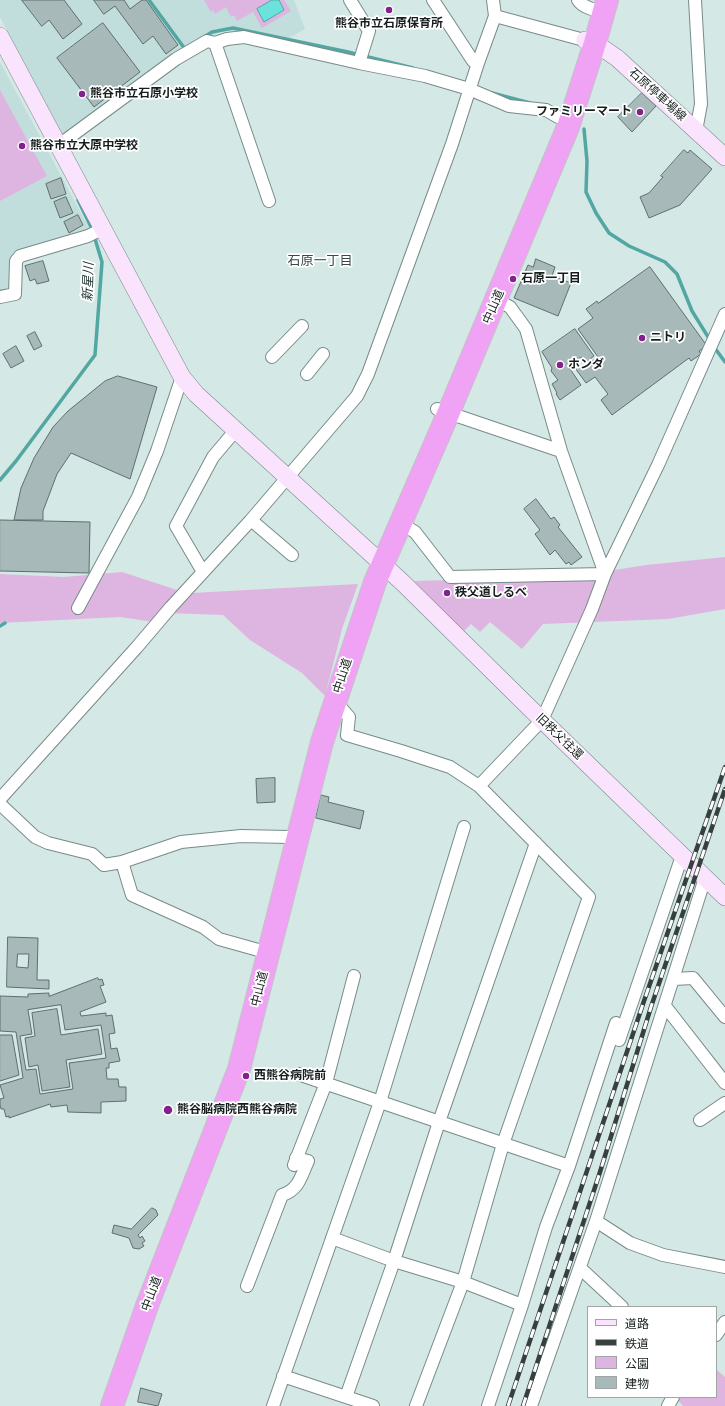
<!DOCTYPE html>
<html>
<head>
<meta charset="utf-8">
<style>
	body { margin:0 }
	#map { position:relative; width:725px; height:1406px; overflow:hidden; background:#d4e8e6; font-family:"DejaVu Sans","Noto Sans JP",sans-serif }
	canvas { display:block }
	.legend { position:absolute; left:587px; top:1306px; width:130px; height:92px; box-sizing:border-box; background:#fff; border:1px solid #a2a5a5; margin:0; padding:5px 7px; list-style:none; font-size:12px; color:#161e1d }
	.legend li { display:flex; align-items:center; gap:8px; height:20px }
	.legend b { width:20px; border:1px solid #a2a5a5 }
</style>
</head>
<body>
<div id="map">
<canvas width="725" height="1406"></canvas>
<ul class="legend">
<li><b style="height:5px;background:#fae3fc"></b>道路</li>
<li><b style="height:5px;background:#36403f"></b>鉄道</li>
<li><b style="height:11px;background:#deb5e1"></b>公園</li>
<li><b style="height:11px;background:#a7bab9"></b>建物</li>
</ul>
</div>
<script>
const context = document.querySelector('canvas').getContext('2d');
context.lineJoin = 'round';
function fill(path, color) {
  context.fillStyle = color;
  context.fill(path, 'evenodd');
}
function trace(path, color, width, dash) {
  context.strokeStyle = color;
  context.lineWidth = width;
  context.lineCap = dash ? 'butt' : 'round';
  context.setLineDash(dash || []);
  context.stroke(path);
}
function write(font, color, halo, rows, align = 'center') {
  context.font = font + ' "DejaVu Sans","Noto Sans JP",sans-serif';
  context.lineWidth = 3.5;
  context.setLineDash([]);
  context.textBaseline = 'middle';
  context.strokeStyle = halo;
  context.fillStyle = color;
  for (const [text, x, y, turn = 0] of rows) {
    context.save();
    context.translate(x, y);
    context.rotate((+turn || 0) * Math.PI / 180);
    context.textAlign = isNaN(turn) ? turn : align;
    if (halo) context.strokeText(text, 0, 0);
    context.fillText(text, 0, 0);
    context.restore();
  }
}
const built = new Path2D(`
	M0,0H294L305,29L287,39L224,30L183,51L64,137L0,17Z
	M0,62L90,230L13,252L12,289L0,292Z`);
const green = new Path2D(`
	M204,0H284L291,11L262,28L253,12L237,21L234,15L231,17L226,7L215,14L213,10L211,12Z
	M0,90L47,176L0,201Z
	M725,557V609L668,619L543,624L522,649L490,622L480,632L471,624L464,631L414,581L571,577L646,565Z
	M122,572L180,591L154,622L120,617L0,623V574L64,577Z
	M358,584L342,629L325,696L302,673L250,640L223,615L166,613L192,593Z
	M716,1369L725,1377V1406H683L677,1399L678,1397H716Z`);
const water = new Path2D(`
	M272,0H279L284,10L264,22L257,9Z`);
const stream = new Path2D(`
	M149,0L185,49
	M204,37L212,32L233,28L348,52L413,68
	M492,93L530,103
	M584,129L587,161L586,192L596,213L609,233L629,246L665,262L677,274L692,311L710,340
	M714,347L725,362
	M0,480L16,461L95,355L102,262L92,229L78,200
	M0,626L5,623`);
const building = new Path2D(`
	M22,0H64L82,24L63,39L49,20L42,26Z
	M94,0H124L130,9L142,0H146L178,45L166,54L153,36L143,44L115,6L104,14Z
	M103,23L140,72L94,107L57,58Z
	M642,93L656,106L632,132L618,117Z
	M684,150L688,153L690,150L712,169L680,205L649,218L640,197L649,193L663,177L661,176Z
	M61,178L66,194L51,199L46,184Z
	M66,197L73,213L60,218L54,202Z
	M78,215L83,225L69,233L64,222Z
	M536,259L555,267L552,276L571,283L558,316L514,298L528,265L533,267Z
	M43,261L49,281L37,284L35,279L30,281L25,266Z
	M650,267L707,346L699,351L701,354L691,361L689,358L612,415L601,400L608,394L595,377L586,383L575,368L584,367L598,357L578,329L593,318L586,309L597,301L598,303Z
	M575,329L594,356L585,363L581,357L568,366L581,385L560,400L556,394L557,393L552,384L558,380L551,371L552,368L542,352Z
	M35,332L42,346L34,350L27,336Z
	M16,346L24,361L11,368L3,354Z
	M118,376L157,387L130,479L71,453L57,474L43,511V520H14L21,488L34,458L53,427L68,411L105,381Z
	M536,499L551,519L554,517L560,525L558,527L582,557L571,565L569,562L566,564L555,550L550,555L535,534L540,530L524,509Z
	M0,520L90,522L89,573L0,571Z
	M275,778V802L257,803L256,779Z
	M321,795L329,797L328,802L364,811L360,829L316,818Z
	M8,937L38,938L37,980H49V989L7,987ZM18,954H29L28,968L17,967Z
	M98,978L99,980L102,979L104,985L100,986L106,1002L80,1012L81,1016L106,1013V1016L112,1015L115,1033L109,1034L111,1049L117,1048L120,1061L109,1063V1068H106L107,1079H118L119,1087H126V1101L101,1102V1113L68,1112L67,1105L51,1107L50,1104L9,1118V1116L6,1117L4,1109H1L0,1105V1099L4,1098L0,1085L23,1078L16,1032L0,1031V996L28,997V994L49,993V996ZM61,1005L65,1030L101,1025L106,1058L69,1063L73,1089L40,1094L36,1069L26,1070L20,1036L32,1034L28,1010Z
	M57,1009L61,1035L98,1029L102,1054L66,1060L70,1087L42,1091L38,1065L29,1067L25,1038L35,1036L32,1013Z
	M0,1035H12L19,1075L0,1081Z
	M152,1208L156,1210L158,1215L138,1235L140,1238L142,1236L145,1241L142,1243L144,1246L139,1249L133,1248L129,1238L112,1233L114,1225L131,1229Z
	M141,1388L162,1394L158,1406L138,1402Z`);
const street = new Path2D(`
	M350,0L369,31L359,63
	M433,0L473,61L478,63
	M578,0C583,8 595,10 604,12
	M695,0L701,104L696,131
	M495,16L584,40
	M215,43L269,201
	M59,145L176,59L207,41L215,43L227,39L244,37L359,63L425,76L469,89L509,106L546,110L558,117
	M0,297L15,294L16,261L20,256L88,236L104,228
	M272,357L302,326
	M307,374L323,354
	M437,409L561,451
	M251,520L292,555
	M400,523L415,532L450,577L605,574L561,451L526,329L510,307L497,300
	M203,572L176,526L213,457L235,431
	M78,608L138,497L157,451L182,377
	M333,705L342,709L349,717L347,735L401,751L450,767L479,786L589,897L503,1144L463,1282L416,1406
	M479,786L542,720L592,609L605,574L658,465L725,314
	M0,799L137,647L171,607L251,520L357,396L368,374L452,144L478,63L495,16L493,0
	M0,804L35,837L48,843L92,854L104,865L122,862L181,842L241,836L289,837L297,838
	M122,862L132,895L203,927L219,939L269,953
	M674,979L693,978L725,1017
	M665,1006L725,1083
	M619,1040L682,856
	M298,1074L569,1166
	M700,1120L725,1103
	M294,1165L326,1083L354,976
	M596,1221L705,878
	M332,1238L394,1261L463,1282L522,1305
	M580,1268L622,1307
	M247,1286L282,1195C299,1190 301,1176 308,1161L296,1158
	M716,1335L725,1322
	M283,1376L373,1406
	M346,1397L394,1261L439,1122L536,843
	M273,1406L380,1102L464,827
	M488,1406L522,1305L546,1227L569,1166L616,1023
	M531,1406L596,1221L630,1243L663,1255L725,1267
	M668,1406L673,1397`);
const secondary = new Path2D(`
	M0,36L182,377L196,394L402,582L542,720L725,897
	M585,40L595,43L617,58L725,157`);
const highway = new Path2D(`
	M112,1406L148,1303L239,1069L322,742L375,582L448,414L568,127L595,43L607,0`);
const rail = new Path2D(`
	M508,1406L644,1001L725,767
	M523,1406L600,1172L651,1007L725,789`);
const markers = [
	[389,10,4,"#83228c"],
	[82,94,4,"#83228c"],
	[640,112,4,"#83228c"],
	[22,146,4,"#83228c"],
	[513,279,4,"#83228c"],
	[642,338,4,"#83228c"],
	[560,365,4,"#83228c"],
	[447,593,4,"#83228c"],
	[246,1076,4,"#83228c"],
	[168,1110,5,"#83228c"]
];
const poiNames = [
	["熊谷市立石原保育所",389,24,"center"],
	["熊谷市立石原小学校",90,94],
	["ファミリーマート",632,112,"right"],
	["熊谷市立大原中学校",30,146],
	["石原一丁目",521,279],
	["ニトリ",650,338],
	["ホンダ",568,365],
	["秩父道しるべ",455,593],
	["西熊谷病院前",254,1076],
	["熊谷脳病院西熊谷病院",177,1110]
];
const streetNames = [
	["石原停車場線",657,95,42],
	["中山道",494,307,-67],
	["中山道",343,676,-72],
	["旧秩父往還",559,737,44],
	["中山道",260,989,-76],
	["中山道",152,1294,-69]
];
const neighbourhoodNames = [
	["石原一丁目",320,262]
];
const waterNames = [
	["新星川",89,282,-88]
];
fill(built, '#c1dedc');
fill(green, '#deb5e1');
fill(water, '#6ce2dd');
trace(water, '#52a7a3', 1);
trace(stream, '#52a7a3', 3.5);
fill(building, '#a7bab9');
trace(building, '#5d6f6e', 1);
trace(street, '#788b89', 14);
trace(secondary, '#788b89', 18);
trace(highway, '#c2c4c4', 24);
trace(street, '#fff', 12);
trace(secondary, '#fae3fc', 17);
trace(highway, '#f0a3f5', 22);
trace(rail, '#36403f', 4.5);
trace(rail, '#fff', 3, [9]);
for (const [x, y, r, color] of markers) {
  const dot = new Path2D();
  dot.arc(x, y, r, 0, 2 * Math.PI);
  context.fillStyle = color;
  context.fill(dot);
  trace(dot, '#fff', 1.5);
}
write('bold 12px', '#161e1d', '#fff', poiNames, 'left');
write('12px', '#161e1d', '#fff', streetNames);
write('13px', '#384948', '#fff', neighbourhoodNames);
write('italic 13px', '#1a2f2e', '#fff', waterNames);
</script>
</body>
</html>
